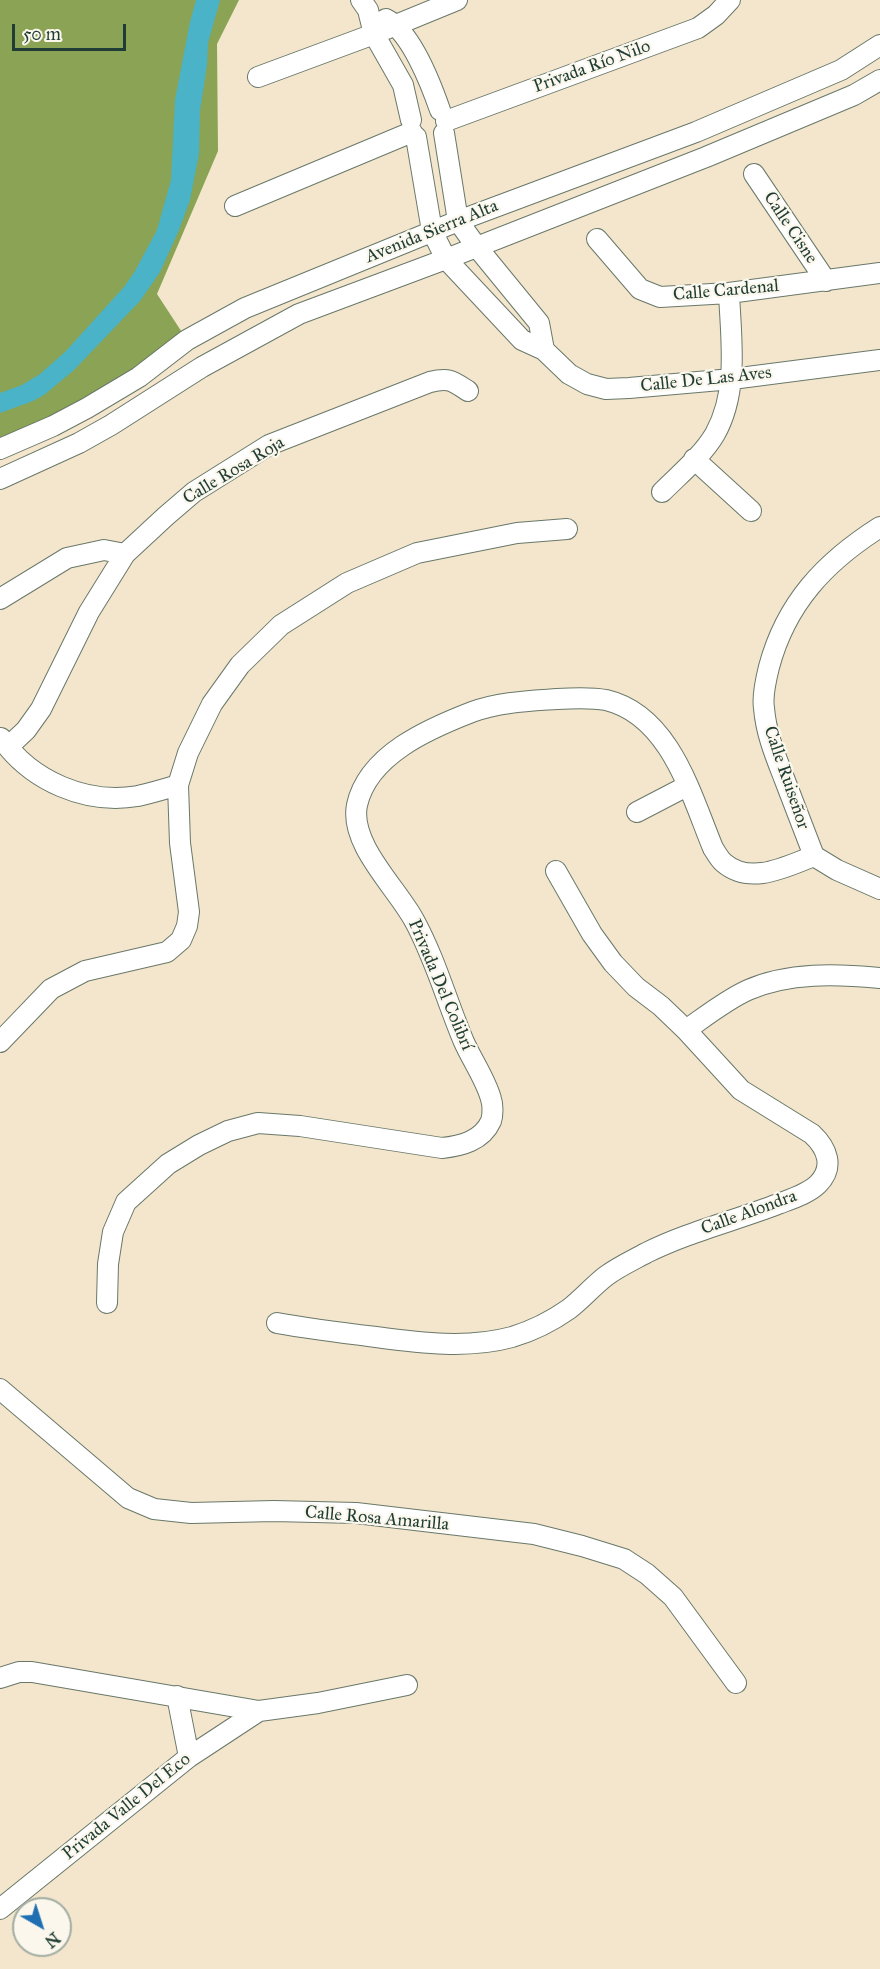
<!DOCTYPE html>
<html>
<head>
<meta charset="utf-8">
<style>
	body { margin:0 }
	#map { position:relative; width:880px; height:1969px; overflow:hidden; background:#f3e6cc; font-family:"IM FELL Great Primer",serif }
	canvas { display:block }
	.north { position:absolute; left:12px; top:1897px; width:60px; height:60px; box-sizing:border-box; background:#fbf7ec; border:2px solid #a3ada2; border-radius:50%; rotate:141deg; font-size:16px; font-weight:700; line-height:24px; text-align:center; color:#1f3d34 }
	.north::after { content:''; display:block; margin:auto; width:21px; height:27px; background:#1f6fb2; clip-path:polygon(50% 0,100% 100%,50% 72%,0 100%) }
	.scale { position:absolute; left:12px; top:24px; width:114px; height:27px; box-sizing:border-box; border:3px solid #1f3d34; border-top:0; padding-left:8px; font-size:18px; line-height:21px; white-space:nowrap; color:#1f3d34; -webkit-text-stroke:4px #fbf7ec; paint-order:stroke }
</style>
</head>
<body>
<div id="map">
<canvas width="880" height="1969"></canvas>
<div class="north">N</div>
<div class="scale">50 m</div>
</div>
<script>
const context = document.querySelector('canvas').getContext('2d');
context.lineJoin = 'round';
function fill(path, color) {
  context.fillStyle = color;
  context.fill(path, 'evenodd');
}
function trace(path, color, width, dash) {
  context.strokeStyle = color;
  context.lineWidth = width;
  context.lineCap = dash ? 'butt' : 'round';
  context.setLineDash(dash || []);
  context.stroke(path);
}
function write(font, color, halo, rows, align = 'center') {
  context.font = font + ' "IM FELL Great Primer",serif';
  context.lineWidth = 4.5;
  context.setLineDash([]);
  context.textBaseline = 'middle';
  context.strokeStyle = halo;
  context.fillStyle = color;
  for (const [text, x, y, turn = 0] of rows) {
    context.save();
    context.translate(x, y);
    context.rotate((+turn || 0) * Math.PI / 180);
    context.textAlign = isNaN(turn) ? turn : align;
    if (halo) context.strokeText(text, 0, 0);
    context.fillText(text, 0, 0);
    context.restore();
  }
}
const forest = new Path2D(`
	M0,0H239L217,44L218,151L157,294L187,340L0,452Z`);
const water = new Path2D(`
	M196,0H220L208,43L207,65L200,111L199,154L190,200L179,230L160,272L140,301L74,370L44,395L33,401L0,413V393L22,385L40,374L65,352L124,287L135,271L157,230L171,180L175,100L190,22Z`);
const minor = new Path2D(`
	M361,0L368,10L374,34L403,85L411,120
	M386,19C411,32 431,84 440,110
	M258,77L374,34L457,0
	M446,121L698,28L716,15L730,0
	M444,133L458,221L476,246L539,323L544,350
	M416,137L432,231L446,259L522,340L544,350L569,374L587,384L606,389L629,388L732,379L880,360
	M754,174L826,281
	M235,206L412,132
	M597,239L640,289L660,297L729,293L880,273
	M0,449L53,426L87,408L139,377L187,340L245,308L458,221L696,132L841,70L880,45
	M694,459L751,511
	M0,479L79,443L111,425L202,367L299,314L446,259L706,157L854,95L880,80
	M662,492C680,474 702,456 715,434C739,391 731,340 729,293
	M0,599L67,558L104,550L125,554
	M1,738C31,781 86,805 138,796C151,793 165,789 178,785
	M8,747L26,730L41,709L89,612L125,554L166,516L194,492L269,445L430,382C449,377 453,381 468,391
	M637,812L687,786
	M814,856C804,830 794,804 784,778C775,755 766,733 764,708C762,696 766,679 769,667C786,603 825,562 880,527
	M814,856L837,870L880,889
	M686,1030C706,1016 726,1000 748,990C789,972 837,974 880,978
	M0,1042L51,989L85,971L167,952L181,940L187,926L189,912L180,843L178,785L188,753L212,704L240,665L281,625L347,583L417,553L517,533L567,529
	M107,1303L108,1264L113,1232L126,1202L168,1164L199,1145L228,1131L258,1123L300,1126L442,1148C461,1146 482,1141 491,1121C493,1115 493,1105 491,1099C486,1080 472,1060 464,1042C447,1002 435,958 414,920C397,888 349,844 357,805C368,755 428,729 472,712C499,702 529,701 557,699C573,698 590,697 606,700C670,715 691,795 713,848C716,853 720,860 724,863C751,886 787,866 814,856
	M277,1323C310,1329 343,1333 376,1337C421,1343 468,1349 512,1337C532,1331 552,1321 569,1309C582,1299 593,1286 606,1276C618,1267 633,1260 646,1253C688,1232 734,1221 778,1204C791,1199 808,1194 818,1184C835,1167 827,1148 812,1134L741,1090L686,1030L661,1006L636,987L613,963L592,934L556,871
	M0,1389L128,1498L154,1509L191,1513L274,1511L356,1513L534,1534L582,1546L624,1559L647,1574L673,1597L736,1683
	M0,1678L19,1672H32L259,1711L318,1703L407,1685
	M177,1696L189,1757
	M0,1909L189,1757L259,1711`);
const streetNames = [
	["Privada Río Nilo",592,67,-20],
	["Calle Cisne",790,228,56],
	["Avenida Sierra Alta",432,232,-22],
	["Calle Cardenal",726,291,-5],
	["Calle De Las Aves",706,380,-6],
	["Calle Rosa Roja",234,471,-31],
	["Calle Ruiseñor",786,778,71],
	["Privada Del Colibrí",440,985,67],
	["Calle Alondra",749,1213,-20],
	["Calle Rosa Amarilla",377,1519,5],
	["Privada Valle Del Eco",127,1807,-39]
];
fill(forest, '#8aa354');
fill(water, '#4ab3c8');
trace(minor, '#697869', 22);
trace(minor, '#fff', 20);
write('18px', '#1f3d34', '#fbf7ec', streetNames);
</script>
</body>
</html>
